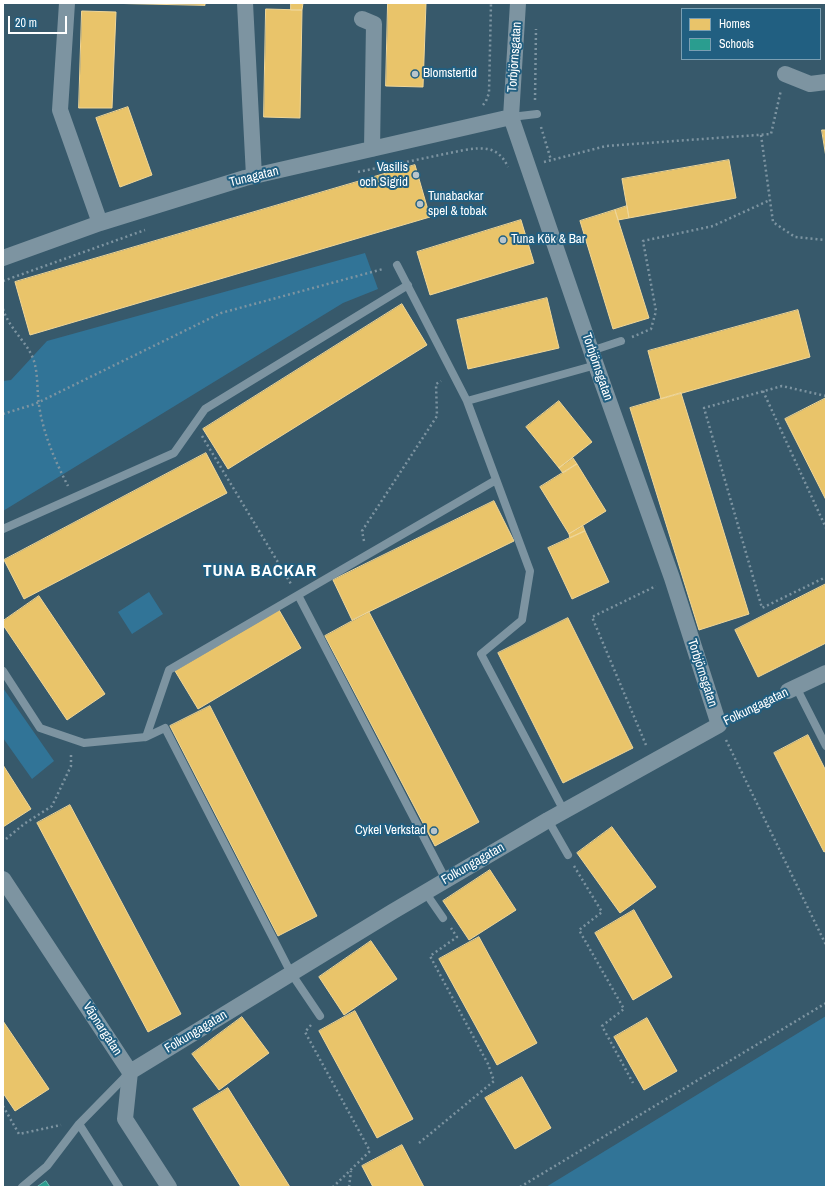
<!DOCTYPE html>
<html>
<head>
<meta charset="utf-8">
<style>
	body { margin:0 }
	#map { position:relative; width:829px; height:1190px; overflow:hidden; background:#37596b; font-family:"Archivo Narrow",sans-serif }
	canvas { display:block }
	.frame { position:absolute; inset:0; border:4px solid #fff; pointer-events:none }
	.legend { position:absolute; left:681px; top:8px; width:140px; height:52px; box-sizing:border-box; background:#215f81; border:1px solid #7a9fb3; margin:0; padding:5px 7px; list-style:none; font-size:12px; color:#fff }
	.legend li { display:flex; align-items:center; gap:8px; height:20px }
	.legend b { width:20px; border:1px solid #7a9fb3 }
	.scale { position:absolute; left:8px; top:16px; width:59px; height:18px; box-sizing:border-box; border:2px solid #fff; border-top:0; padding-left:5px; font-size:12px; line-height:14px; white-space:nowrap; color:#fff; -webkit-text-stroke:3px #215f81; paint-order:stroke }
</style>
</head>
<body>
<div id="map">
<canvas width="829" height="1190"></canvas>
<div class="frame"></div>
<ul class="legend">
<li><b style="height:11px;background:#e9c46a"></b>Homes</li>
<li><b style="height:11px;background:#2a9d8f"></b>Schools</li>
</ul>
<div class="scale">20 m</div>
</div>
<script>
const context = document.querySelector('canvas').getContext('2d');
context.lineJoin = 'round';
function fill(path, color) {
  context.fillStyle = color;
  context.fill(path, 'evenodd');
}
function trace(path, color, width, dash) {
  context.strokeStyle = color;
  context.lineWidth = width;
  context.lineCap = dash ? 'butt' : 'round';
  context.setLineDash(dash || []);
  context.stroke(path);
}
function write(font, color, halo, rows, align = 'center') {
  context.font = font + ' "Archivo Narrow",sans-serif';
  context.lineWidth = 4;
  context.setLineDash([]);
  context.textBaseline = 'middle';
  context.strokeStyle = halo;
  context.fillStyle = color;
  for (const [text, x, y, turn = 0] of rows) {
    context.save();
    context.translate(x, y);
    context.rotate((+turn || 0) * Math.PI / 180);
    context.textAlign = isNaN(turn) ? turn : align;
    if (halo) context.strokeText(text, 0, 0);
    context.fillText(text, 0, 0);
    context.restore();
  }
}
const green = new Path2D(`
	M365,253L378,289L343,303L3,511V381L11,380L47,341Z
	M149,592L163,614L132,634L118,612Z
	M3,688L54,761L32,779L3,738Z
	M826,1016V1187H546Z`);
const homes = new Path2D(`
	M102,3H205V5Z
	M291,3H303L302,10H291Z
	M388,3H426L423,87L386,86Z
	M266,9L302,10L300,118L264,117Z
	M82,11L116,12L112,108H79Z
	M128,107L152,175L120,187L96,118Z
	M822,130H826V157Z
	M729,160L736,198L629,218L622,179Z
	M415,165L430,217L30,335L15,282Z
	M627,206L629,218L618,220L615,210Z
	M615,210L649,318L613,329L580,221Z
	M521,220L534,263L430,295L417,252Z
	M547,298L559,348L468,369L457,320Z
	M402,304L427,345L228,469L203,429Z
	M798,310L810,357L661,399L648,351Z
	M681,393L749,614L699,630L630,408Z
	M826,398V500L785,419Z
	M559,401L592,442L559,468L526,427Z
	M206,453L227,493L24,599L4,560Z
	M573,458L577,464L563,473L559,468Z
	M577,464L606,511L569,534L540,487Z
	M494,501L514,541L352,620L333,580Z
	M583,526L585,531L570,538L569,534Z
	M585,531L609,582L572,599L548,548Z
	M826,584V643L758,677L735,630Z
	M39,596L105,694L67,720L3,625V621Z
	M279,610L301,648L198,709L175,671Z
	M369,612L479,822L435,846L325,636Z
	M568,618L633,748L563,783L498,653Z
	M210,706L317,916L278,936L170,726Z
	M808,735L826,771V851L824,852L774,753Z
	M3,765L31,809L3,827Z
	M70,805L181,1014L148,1032L37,823Z
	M612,827L656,887L620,913L577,853Z
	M490,870L516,910L469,940L443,901Z
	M634,910L672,977L633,1000L595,933Z
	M479,937L537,1043L497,1065L439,959Z
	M371,941L397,979L344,1015L319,977Z
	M355,1011L413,1119L377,1138L319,1031Z
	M242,1017L269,1053L219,1090L192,1054Z
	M647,1018L677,1071L644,1090L614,1037Z
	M3,1021L49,1089L15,1111L3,1093Z
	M522,1077L551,1128L515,1149L485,1098Z
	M228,1088L290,1187H241L193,1109Z
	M402,1145L424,1187H373L362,1166Z`);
const schools = new Path2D(`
	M46,1181L50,1187H37Z`);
const path = new Path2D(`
	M535,100L536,29
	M483,105L486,101L489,93L491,3
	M541,127L551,160
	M761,135L773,222L795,237L826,240
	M544,162L606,146L771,134L781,90
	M358,172L464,150C484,147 498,146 508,167
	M3,281L145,230
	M3,309C10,331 31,345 35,365C38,377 37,392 39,405C43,433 55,461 68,486
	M632,337L651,329L656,311L643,241L713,226L770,200
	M763,391L826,528
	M826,396L782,386L704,408L762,608L826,577
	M3,414L35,404L221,313L383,269
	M202,436L291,584
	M364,541L362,531L437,416L436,384L441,381
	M735,717L774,698
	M726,740L826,945
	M646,745L592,617L656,586
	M6,839L24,824L52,806L71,766V754
	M574,866L602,912L579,930L624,1009L602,1026L633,1083
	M311,1025L305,1032L370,1151L333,1187
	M3,1106L19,1134L61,1125
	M419,1143L494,1081L488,1064L430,956L457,937L451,928
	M349,1187L351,1171
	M520,1187L826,1003`);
const lane = new Path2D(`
	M511,117L537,114
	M397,265L467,401L596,365
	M591,351L621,341
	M467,401L530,571L522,620L481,654L564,811
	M3,529L174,453L205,409L408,285
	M298,595L446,880
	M3,671L40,728L84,743L146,737L169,670L496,480
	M796,687L826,746
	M146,737L165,728L291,973L320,1016
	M548,820L568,855
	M425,892L443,918
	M22,1187L47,1166L79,1124
	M119,1187L79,1124L128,1074`);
const street = new Path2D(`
	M67,3L60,110L100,223
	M245,3L254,176
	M362,19L374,24L372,149
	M785,74L810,84L826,82
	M3,258L100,223L245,178L511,117
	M788,691L826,673
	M3,879L130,1072L125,1119L169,1187
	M130,1072L392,912L548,820L719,725L672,578L596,365L511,117L518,3`);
const markers = [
	[415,74,4,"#b9c5cb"],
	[416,175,4,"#b9c5cb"],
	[420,204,4,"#b9c5cb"],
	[503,240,4,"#b9c5cb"],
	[434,831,4,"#b9c5cb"]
];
const streetNames = [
	["Torbjörnsgatan",515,57,-86],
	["Tunagatan",254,177,-14],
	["Torbjörnsgatan",597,367,71],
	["Torbjörnsgatan",702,673,72],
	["Folkungagatan",756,707,-26],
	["Folkungagatan",473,864,-30],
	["Väpnargatan",102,1029,57],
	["Folkungagatan",196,1032,-31]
];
const poiNames = [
	["Blomstertid",423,74],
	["Vasilis",408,168,"right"],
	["och Sigrid",408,183,"right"],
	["Tunabackar",428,197],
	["spel & tobak",428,212],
	["Tuna Kök & Bar",511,240],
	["Cykel Verkstad",426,831,"right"]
];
const districtNames = [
	["TUNA BACKAR",260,571]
];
fill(green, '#317497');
fill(homes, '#e9c46a');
trace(homes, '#f0d697', 1);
fill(schools, '#2a9d8f');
trace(schools, '#6abab1', 1);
trace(path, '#7d94a1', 2.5, [2, 3]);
trace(lane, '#7d94a1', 8);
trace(street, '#7d94a1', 16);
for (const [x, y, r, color] of markers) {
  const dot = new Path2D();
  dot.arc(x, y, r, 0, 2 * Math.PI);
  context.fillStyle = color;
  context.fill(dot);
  trace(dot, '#215f81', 1.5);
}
write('13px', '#fff', '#215f81', streetNames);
write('13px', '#fff', '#215f81', poiNames, 'left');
context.letterSpacing = '1px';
write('bold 17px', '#fff', '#215f81', districtNames);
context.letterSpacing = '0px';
</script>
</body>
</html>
